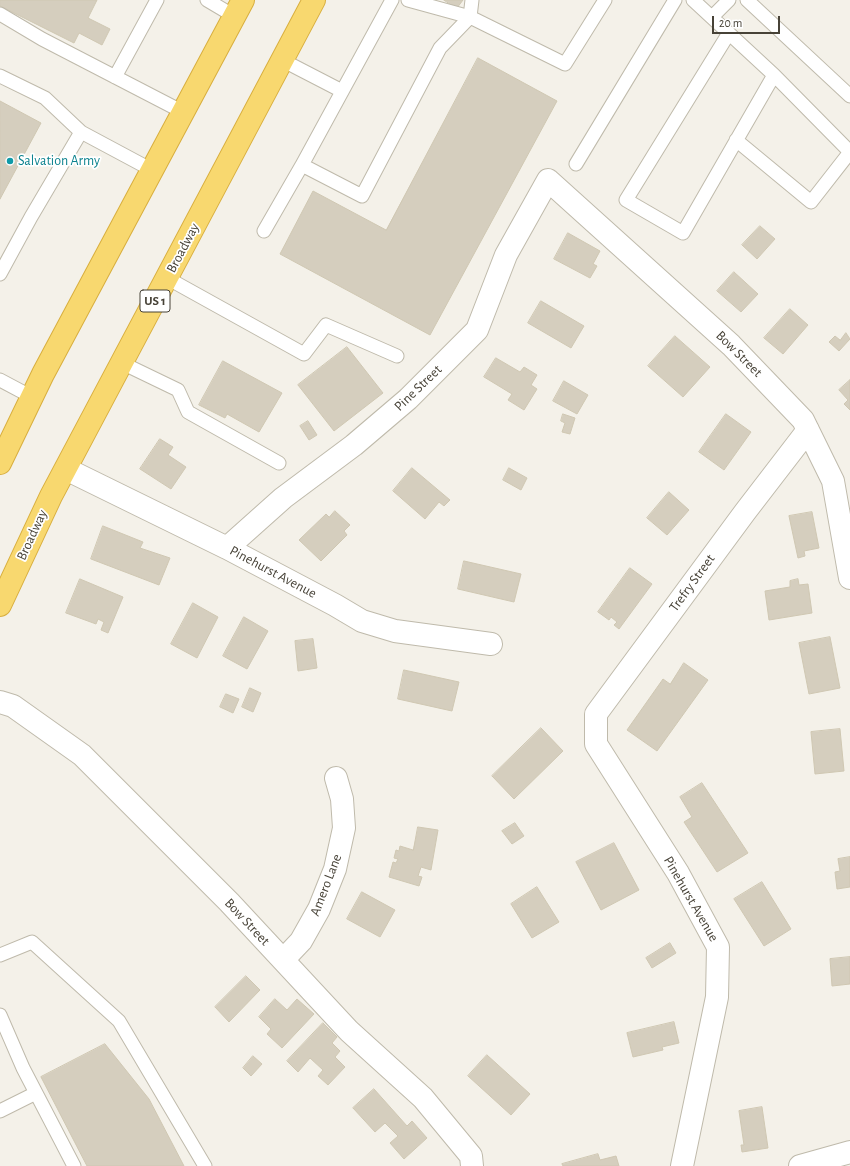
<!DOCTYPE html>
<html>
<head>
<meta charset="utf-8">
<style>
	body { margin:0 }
	#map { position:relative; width:850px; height:1166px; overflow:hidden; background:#f4f1e9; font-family:"Alegreya Sans",sans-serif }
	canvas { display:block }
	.scale { position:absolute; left:712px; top:16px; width:68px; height:18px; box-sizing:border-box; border:2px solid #474237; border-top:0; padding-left:5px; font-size:12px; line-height:14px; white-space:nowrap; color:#474237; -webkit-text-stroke:3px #fff; paint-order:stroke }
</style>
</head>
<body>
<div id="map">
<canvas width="850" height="1166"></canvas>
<div class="scale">20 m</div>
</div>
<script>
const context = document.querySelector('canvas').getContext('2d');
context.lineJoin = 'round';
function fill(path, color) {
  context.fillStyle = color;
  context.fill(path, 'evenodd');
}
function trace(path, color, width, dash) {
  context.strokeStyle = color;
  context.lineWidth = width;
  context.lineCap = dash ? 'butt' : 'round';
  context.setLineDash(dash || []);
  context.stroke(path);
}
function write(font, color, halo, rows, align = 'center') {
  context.font = font + ' "Alegreya Sans",sans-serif';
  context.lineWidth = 3.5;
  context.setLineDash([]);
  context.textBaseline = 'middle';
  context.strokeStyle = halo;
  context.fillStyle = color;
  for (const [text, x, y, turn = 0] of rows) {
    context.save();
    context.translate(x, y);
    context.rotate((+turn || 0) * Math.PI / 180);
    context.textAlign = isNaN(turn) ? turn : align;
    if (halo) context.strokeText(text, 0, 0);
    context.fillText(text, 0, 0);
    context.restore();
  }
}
const building = new Path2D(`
	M0,0H97L88,18L110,29L102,45L79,33L74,43L0,6Z
	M444,0H463L457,8Z
	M478,58L557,101L430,335L280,254L313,191L386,230Z
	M0,101L41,123L0,199Z
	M760,226L775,239L757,259L742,245Z
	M568,233L600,251L593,264L597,266L590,278L554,259Z
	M734,272L758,294L741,312L717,291Z
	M541,301L584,326L571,348L528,323Z
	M790,309L808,325L783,354L764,338Z
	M846,333L850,339L839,351L829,342L835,336L840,340Z
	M675,336L710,367L683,397L648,366Z
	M347,347L383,393L334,431L298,385Z
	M496,358L520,372L524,367L537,375L531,385L537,389L524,410L508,400L512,394L484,377Z
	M223,361L282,393L259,432L227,414L225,418L199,405Z
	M850,380V410L844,404L848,400L839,390Z
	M564,381L588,395L577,414L553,401Z
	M563,414L575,418L570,434L562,432L565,423L561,421Z
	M726,414L751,432L724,470L699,452Z
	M308,421L317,435L309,440L300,426Z
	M160,439L173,447L168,455L186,467L171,489L140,469Z
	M412,468L450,500L444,506L439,502L425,519L393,491Z
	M509,468L527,478L521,490L503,480Z
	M669,492L689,510L667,535L647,518Z
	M335,511L350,525L344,531L347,535L321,561L299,540L326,514L329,517Z
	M812,512L819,548L804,551L805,556L798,558L789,516Z
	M103,526L143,542L140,548L170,558L159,585L91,559Z
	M464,561L521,574L514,602L458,589Z
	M630,568L652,584L619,629L614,625L617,622L611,617L609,620L598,612Z
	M80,579L123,597L108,633L101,630L104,622L98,619L96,624L66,613Z
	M798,579L799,585L808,584L812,613L769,620L765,591L790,587V581Z
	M193,603L218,617L197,658L171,644Z
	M244,617L268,631L247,669L223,656Z
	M830,637L840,688L809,694L799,643Z
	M313,639L317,668L298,671L295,641Z
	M684,663L708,680L657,751L627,730L663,679L670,684Z
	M404,670L459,682L452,711L398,699Z
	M250,688L261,693L253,712L242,707Z
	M226,694L239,699L233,713L220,707Z
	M541,728L563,751L514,799L492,776Z
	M840,729L844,771L815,774L811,732Z
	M702,783L748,853L717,872L684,822L692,817L680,797Z
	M515,823L524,836L512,844L502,831Z
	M418,827L438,830L431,870L421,867L418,876L422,877L419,886L389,877L393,862L396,863L398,859L394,858L396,850L399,851L400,846L413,850Z
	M614,843L639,890L601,910L576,862Z
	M850,857V887L837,889L835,872L840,871L838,859Z
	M762,882L791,929L764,946L734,899Z
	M537,887L559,922L532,938L511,904Z
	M362,892L395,910L380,937L347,919Z
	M670,943L676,953L652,968L646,958Z
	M850,957V984L832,986L830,959Z
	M246,976L260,990L229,1022L215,1007Z
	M275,999L287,1010L297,999L314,1014L282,1048L267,1034L271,1029L259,1017Z
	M674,1022L679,1043L662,1047L663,1050L633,1057L627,1033Z
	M323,1023L337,1037L332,1043L340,1051L335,1057L345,1067L328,1085L318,1076L323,1070L310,1058L298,1072L287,1061Z
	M105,1044L149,1099L184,1166H87L41,1077Z
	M487,1055L530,1094L511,1115L468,1076Z
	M253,1056L262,1064L251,1076L243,1068Z
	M374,1089L407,1126L412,1121L427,1138L404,1159L390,1143L398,1136L385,1123L375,1132L353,1108Z
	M762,1107L768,1148L742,1152L741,1145H744L739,1111Z
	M598,1154L600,1160L616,1156L619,1166H563L562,1164Z`);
const lane = new Path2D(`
	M207,0L234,16
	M408,0L470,17L565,64L605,0
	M693,0L774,75L850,152
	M747,0L850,96
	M0,14L42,39L183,112
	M712,17L729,0
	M729,33L626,200L683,233L774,75
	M282,60L342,91
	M0,76L45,98L81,132L152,170
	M115,77L157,0
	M736,140L811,202L850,152
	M576,164L675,0
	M302,165L392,0
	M264,231L302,165L362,196L440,48L470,17L472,0
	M0,274L31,217L81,132
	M167,278L304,354L326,325L397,356
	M122,363L178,390L188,412L279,463
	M0,380L32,397
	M0,955L32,942L119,1021L205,1166
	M0,1015L23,1068L74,1166
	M0,1111L36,1093`);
const street = new Path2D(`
	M66,469L227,548L335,605L362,621L395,631L491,644
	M227,548L283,498L354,445L408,399L477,330L506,255L548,180L731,345L803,420L833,481L850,578
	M0,702L13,706L82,755L229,902L349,1031L423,1098L471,1156L472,1166
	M283,960L301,941L319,909L335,869L344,828L342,799L336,778
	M682,1166L717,997L718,947L678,873L596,744V714L745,512L808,430
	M800,1166L850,1152`);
const highway = new Path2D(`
	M0,463L43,374L243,0
	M0,605L51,496L314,0`);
const markers = [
	[10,161,4,"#0f9aa8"]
];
const shields = [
	[155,301,30]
];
const shieldNames = [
	["US 1",155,301]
];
const cultureNames = [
	["Salvation Army",18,161]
];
const streetNames = [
	["Broadway",183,248,-62],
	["Bow Street",739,354,45],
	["Pine Street",418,388,-44],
	["Broadway",32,535,-65],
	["Pinehurst Avenue",273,572,28],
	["Trefry Street",692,583,-54],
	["Amero Lane",326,885,-69],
	["Pinehurst Avenue",691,899,60],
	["Bow Street",247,922,47]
];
fill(building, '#d5cebe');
trace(building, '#cfc7b2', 1);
trace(lane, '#bfbaab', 15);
trace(street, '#bfbaab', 24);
trace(highway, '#d8ae3e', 24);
trace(lane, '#fff', 13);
trace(street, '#fff', 22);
trace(highway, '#f8d86f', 22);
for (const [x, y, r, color] of markers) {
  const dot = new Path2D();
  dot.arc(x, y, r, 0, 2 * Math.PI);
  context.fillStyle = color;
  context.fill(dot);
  trace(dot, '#fff', 1.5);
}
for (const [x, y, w] of shields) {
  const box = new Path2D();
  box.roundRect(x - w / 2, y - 11, w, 22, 3);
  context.fillStyle = '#fff';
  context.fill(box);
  trace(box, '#474237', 1);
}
write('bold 13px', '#474237', null, shieldNames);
write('14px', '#0d838f', '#fff', cultureNames, 'left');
write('14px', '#474237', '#fff', streetNames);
</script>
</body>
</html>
